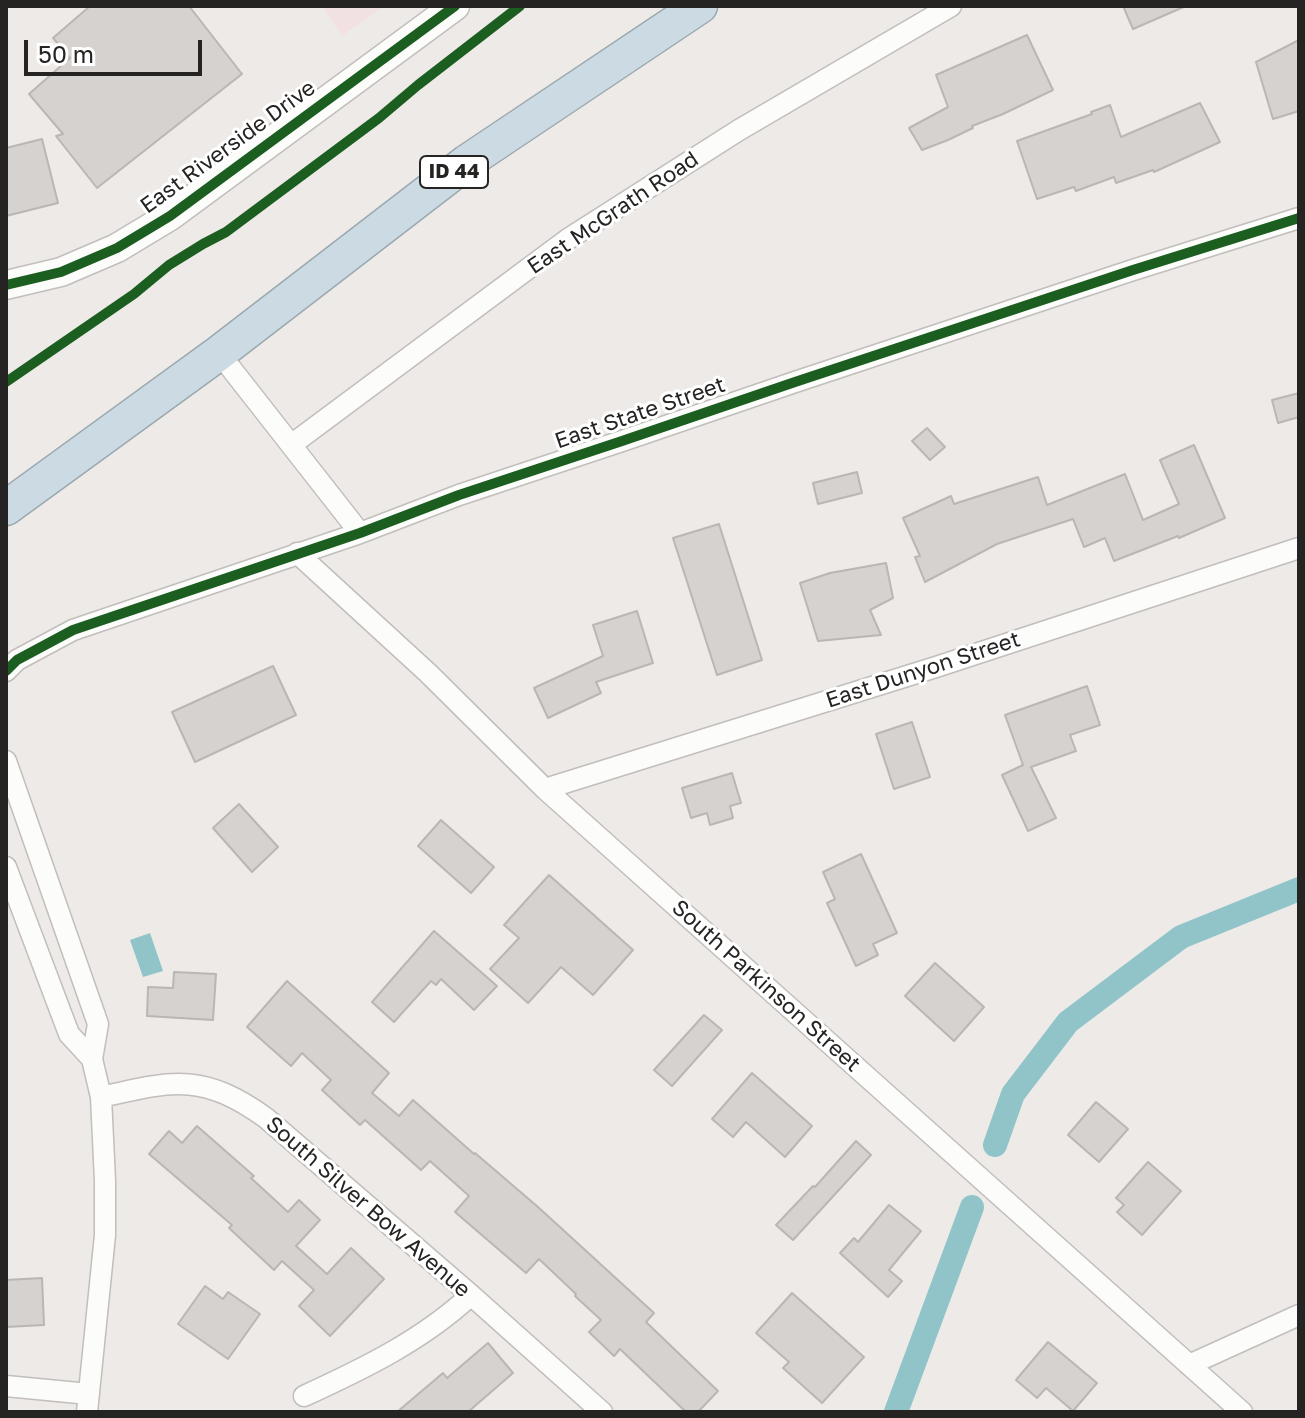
<!DOCTYPE html>
<html>
<head>
<meta charset="utf-8">
<style>
	body { margin:0 }
	#map { position:relative; width:1305px; height:1418px; overflow:hidden; background:#eeeae7; font-family:"Golos Text",sans-serif }
	canvas { display:block }
	.frame { position:absolute; inset:0; border:8px solid #262422; pointer-events:none }
	.scale { position:absolute; left:24px; top:40px; width:178px; height:36px; box-sizing:border-box; border:4px solid #262422; border-top:0; padding-left:10px; font-size:24px; line-height:28px; white-space:nowrap; color:#262422; -webkit-text-stroke:6px #fff; paint-order:stroke }
</style>
</head>
<body>
<div id="map">
<canvas width="1305" height="1418"></canvas>
<div class="frame"></div>
<div class="scale">50 m</div>
</div>
<script>
const context = document.querySelector('canvas').getContext('2d');
context.lineJoin = 'round';
function fill(path, color) {
  context.fillStyle = color;
  context.fill(path, 'evenodd');
}
function trace(path, color, width, dash) {
  context.strokeStyle = color;
  context.lineWidth = width;
  context.lineCap = dash ? 'butt' : 'round';
  context.setLineDash(dash || []);
  context.stroke(path);
}
function write(font, color, halo, rows, align = 'center') {
  context.font = font + ' "Golos Text",sans-serif';
  context.lineWidth = 6;
  context.setLineDash([]);
  context.textBaseline = 'middle';
  context.strokeStyle = halo;
  context.fillStyle = color;
  for (const [text, x, y, turn = 0] of rows) {
    context.save();
    context.translate(x, y);
    context.rotate((+turn || 0) * Math.PI / 180);
    context.textAlign = isNaN(turn) ? turn : align;
    if (halo) context.strokeText(text, 0, 0);
    context.fillText(text, 0, 0);
    context.restore();
  }
}
const commercial = new Path2D(`
	M322,6H384L342,36Z`);
const water = new Path2D(`
	M150,933L163,971L143,977L130,940Z`);
const canal = new Path2D(`
	M995,1145L1013,1094L1068,1022L1181,937L1299,889
	M896,1412L972,1207`);
const building = new Path2D(`
	M90,6H189L242,74L97,188L56,136L63,134L29,94L70,58L53,38Z
	M1123,6H1186L1133,29Z
	M1027,35L1053,90L1003,114L972,126L973,128L948,140L922,150L909,128L948,107L936,75Z
	M1299,40V111L1273,119L1256,62Z
	M1200,103L1220,142L1154,172L1153,170L1116,183L1114,177L1076,191L1074,187L1037,199L1017,141L1092,114L1091,112L1110,105L1121,137Z
	M42,139L58,203L6,216V148Z
	M1299,393V417L1278,423L1272,400Z
	M927,428L945,447L930,460L912,441Z
	M1194,445L1225,518L1179,538L1178,536L1114,561L1105,538L1084,547L1073,519L997,544L925,582L915,557L920,556L903,518L951,496L954,504L1038,477L1047,505L1125,474L1143,520L1179,504L1160,460Z
	M857,472L862,493L818,504L813,483Z
	M719,524L762,660L717,675L673,538Z
	M886,563L893,598L870,610L881,635L818,641L800,583L830,573Z
	M637,611L653,663L596,682L601,693L548,718L534,688L603,656L593,625Z
	M273,666L296,715L195,762L172,712Z
	M1087,686L1100,725L1070,735L1076,751L1031,767L1056,818L1028,831L1002,775L1023,765L1005,715Z
	M912,722L930,777L894,789L876,734Z
	M732,773L741,803L730,806L733,818L710,825L707,813L691,818L682,788Z
	M239,804L278,847L252,872L213,828Z
	M441,820L494,867L471,893L418,846Z
	M861,854L897,933L873,944L878,955L856,966L827,903L835,899L823,872Z
	M549,875L633,950L593,995L561,967L528,1003L490,969L519,938L504,925Z
	M434,931L497,986L474,1010L441,979L436,985L431,981L394,1022L372,1002Z
	M935,963L984,1007L954,1041L905,996Z
	M174,972L216,974L213,1020L147,1016L148,987L173,988Z
	M287,981L389,1073L372,1093L399,1116L413,1100L474,1154L475,1153L538,1207L654,1313L646,1322L718,1391L698,1412H686L620,1349L614,1356L589,1332L601,1320L575,1296L576,1294L539,1259L526,1273L455,1212L469,1196L430,1161L421,1170L365,1120L360,1125L322,1090L331,1080L302,1053L291,1066L247,1027Z
	M704,1015L722,1030L672,1086L654,1070Z
	M752,1073L812,1126L785,1157L746,1122L733,1137L712,1119Z
	M1096,1102L1128,1129L1099,1162L1068,1135Z
	M197,1126L254,1176L251,1178L288,1212L299,1200L320,1220L296,1246L327,1274L351,1248L384,1279L330,1336L299,1306L314,1290L282,1261L274,1270L229,1228L232,1225L149,1154L169,1131L182,1143Z
	M856,1141L871,1155L793,1240L776,1225L813,1186L815,1187Z
	M1148,1162L1181,1191L1142,1235L1117,1212L1124,1205L1116,1198Z
	M889,1205L921,1231L889,1270L902,1281L888,1297L840,1253L854,1238L858,1242Z
	M42,1278L44,1325L6,1327V1280Z
	M205,1286L223,1299L228,1292L260,1314L228,1359L178,1324Z
	M792,1293L864,1357L822,1403L783,1368L789,1362L756,1333Z
	M1048,1342L1097,1383L1073,1411L1046,1388L1037,1398L1016,1380Z
	M488,1343L513,1373L468,1412H397L443,1373L447,1378Z`);
const street = new Path2D(`
	M219,353L360,533
	M291,445L568,239L739,130L951,6
	M297,553L428,673L545,789L1242,1412
	M6,671L17,660L73,630L360,533L459,495L622,441L795,382L1133,270L1299,218
	M6,761L98,1024L92,1059L101,1097L105,1181V1235L87,1412
	M545,789L936,667L1299,548
	M6,867L69,1034L92,1059
	M101,1097C172,1081 202,1072 266,1118L471,1295L602,1412
	M1189,1365L1299,1315
	M6,1386L89,1394
	M304,1396C363,1369 423,1340 471,1295`);
const secondary = new Path2D(`
	M6,285L61,272L117,248L170,216L455,6`);
const highway = new Path2D(`
	M6,508L219,353L467,162L700,6`);
const cycleway = new Path2D(`
	M6,285L61,272L117,248L170,216L455,6
	M6,382L134,294L169,265L203,244L226,232L379,118L418,85L520,6
	M6,671L17,660L73,630L360,533L459,495L622,441L795,382L1133,270L1299,218`);
const shields = [
	[454,172,68]
];
const shieldNames = [
	["ID 44",454,172]
];
const streetNames = [
	["East Riverside Drive",228,147,-36],
	["East McGrath Road",613,213,-34],
	["East State Street",640,413,-19],
	["East Dunyon Street",923,670,-18],
	["South Parkinson Street",766,986,42],
	["South Silver Bow Avenue",368,1207,41]
];
fill(commercial, '#f1e1e3');
fill(water, '#90c4c8');
trace(canal, '#90c4c8', 24);
fill(building, '#d5d2d0');
trace(building, '#b9b6b4', 2);
trace(street, '#c1bebc', 23);
trace(secondary, '#c1bebc', 31);
trace(highway, '#9aa8af', 37);
trace(street, '#fcfcfb', 20);
trace(secondary, '#fcfcfb', 28);
trace(highway, '#ccdbe3', 34);
trace(cycleway, '#1b5e20', 10);
for (const [x, y, w] of shields) {
  const box = new Path2D();
  box.roundRect(x - w / 2, y - 16, w, 32, 6);
  context.fillStyle = '#fff';
  context.fill(box);
  trace(box, '#262422', 2);
}
write('bold 20px', '#262422', null, shieldNames);
write('22px', '#262422', '#fff', streetNames);
</script>
</body>
</html>
